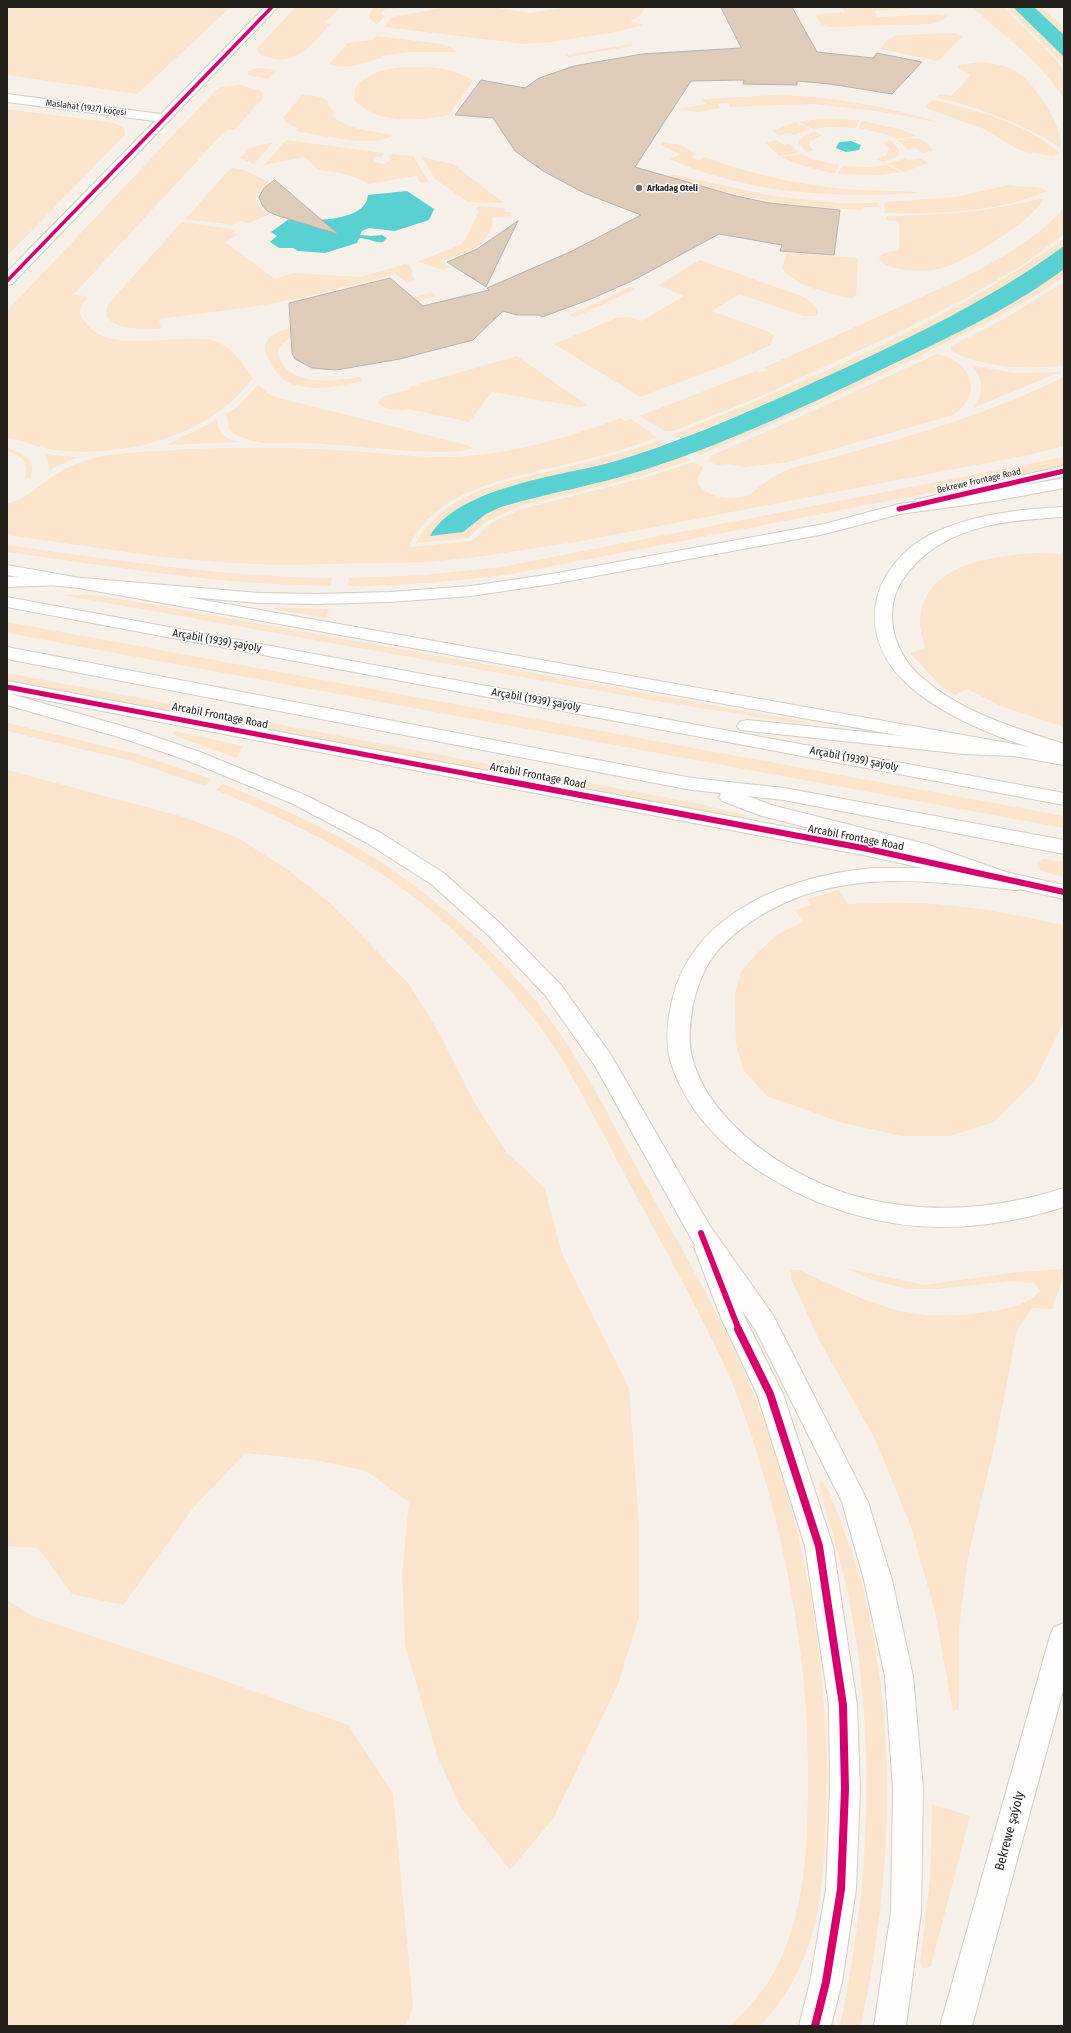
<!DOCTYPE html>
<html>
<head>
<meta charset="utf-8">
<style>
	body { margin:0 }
	#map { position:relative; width:1071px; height:2033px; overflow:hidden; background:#f6f0e9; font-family:"Fira Sans Condensed",sans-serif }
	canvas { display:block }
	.frame { position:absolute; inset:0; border:8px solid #24201b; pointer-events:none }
</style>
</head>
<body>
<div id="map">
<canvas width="1071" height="2033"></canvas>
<div class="frame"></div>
</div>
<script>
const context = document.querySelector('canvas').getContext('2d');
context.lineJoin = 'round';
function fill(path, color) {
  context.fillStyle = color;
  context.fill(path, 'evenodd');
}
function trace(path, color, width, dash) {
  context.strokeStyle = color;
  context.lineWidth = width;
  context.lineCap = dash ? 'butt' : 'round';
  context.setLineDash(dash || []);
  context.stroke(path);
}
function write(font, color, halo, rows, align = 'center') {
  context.font = font + ' "Fira Sans Condensed",sans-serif';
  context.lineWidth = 3;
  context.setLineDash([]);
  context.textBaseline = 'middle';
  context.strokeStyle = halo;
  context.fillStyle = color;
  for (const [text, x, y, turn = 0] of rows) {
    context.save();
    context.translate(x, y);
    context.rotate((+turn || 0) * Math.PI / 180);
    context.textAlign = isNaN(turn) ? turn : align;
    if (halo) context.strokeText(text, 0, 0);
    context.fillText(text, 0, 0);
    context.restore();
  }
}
const green = new Path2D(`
	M7,7H231L137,94L7,75Z
	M296,7H340L325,23L330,24C310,47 295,69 261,55L257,49L259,46Z
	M375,7H409L383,10L381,14L385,16L377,25L369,18V14Z
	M447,7H492L530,13L570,7H646L638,17L630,21L643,25L615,32L551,42L525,44L384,27L392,17Z
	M842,7H928L874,11L878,17L936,14L949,16L943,20L931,24L829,27L821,24L815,15L818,14L845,12Z
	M972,7H1003L1048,51L1064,70V99C1042,63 1003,35 972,7Z
	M1007,7H1013L1058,50L1064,57V65Z
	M1034,7H1041L1064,28V35Z
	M955,33L963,36L938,61L880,49L888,39L897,35Z
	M376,36L442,44L452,48L457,52H408L380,56L382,58C364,62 347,71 329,64L348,43L373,40Z
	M631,44L633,46L568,57L566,55Z
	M980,62C992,63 1005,65 1016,71C1033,82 1064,126 1060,147C1021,123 980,108 936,97L939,94L951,96L971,75L958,68L959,65Z
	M422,67C441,68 458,70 473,81L449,115C420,121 374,125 354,99L355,88C370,68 399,67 422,67Z
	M259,68L277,70L268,79L248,75V71Z
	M239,85L259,90L263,94L262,99L234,130H226L74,294L88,297C86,300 81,305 80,310C79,315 83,319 86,323C111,357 179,331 215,341C232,346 243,365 253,378C245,387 237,397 228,405C180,444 108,458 48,449C34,446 21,439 7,438V311L214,92L220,87Z
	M302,95L316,96L327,100L329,106L336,113L331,115C347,129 373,132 393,135C375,149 318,134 295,131L298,128L290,125L283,118Z
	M779,95C835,97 887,106 941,123L876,111L813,104L730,107L728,103L718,104L720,108L698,112L679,110L681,108L707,104L702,99Z
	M933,100C976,110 1028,123 1060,154L1052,156L1021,151L982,128L928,109L926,106Z
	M7,109L114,123L124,128L125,135L7,256Z
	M819,119L860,120L856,128L828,127L813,129L798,122Z
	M862,121L900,129L916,136L897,139L885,134L859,128Z
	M795,122L810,129L794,135L790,133L779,135L772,131Z
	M816,132L822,135L809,142V145L814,151L806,152L799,144C799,136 808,134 816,132Z
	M918,138L928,144L933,151L922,153L915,148L908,150L898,140Z
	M286,140L384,153L381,157L377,156L373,162L386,164L391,158L388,157L391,154L413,156L429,182L421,183L416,176L368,184C352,174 337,172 319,170C312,167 311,159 303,157L264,165Z
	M776,140L784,145L790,144L799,153L779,156L766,143Z
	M891,141L899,149V153L896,157L883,162L876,159L887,155L889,148L883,142Z
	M273,142L254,164L240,158L250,148Z
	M662,142L681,145L696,154L691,157L699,160L704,157C750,174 796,184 844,189C857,191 911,190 917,193C834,198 747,194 670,159L680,154L661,145Z
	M801,154L812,159L839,165L835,173H831L797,164L781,157Z
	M422,157L453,164L504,203L468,202L435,179Z
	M905,158L909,160L920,158L928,163L904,172L888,164Z
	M886,165L902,172L880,175L838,174L842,166L871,167Z
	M232,168L244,170L269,182L262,188L256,199L259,206L270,214L249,223L238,221L233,225L185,219L229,170Z
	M675,175L773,196L839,203H879L880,207H863V210C794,207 731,196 665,176Z
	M1008,185L1041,188L1047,191C998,213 938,214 885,213L884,204L887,202L956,197Z
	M1044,198C1035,220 966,262 942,268C928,272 914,271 900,269C893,268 882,265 879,258C883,251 892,252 899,251V221L886,220V216C940,216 991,211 1044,198Z
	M479,206L503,208L505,212H511L512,216L493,217C490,248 467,253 440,261L450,267L444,270L417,262L460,245L465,240L479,211L476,208Z
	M1064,208V234L1062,236L1017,269L962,300L899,332L759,397L673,431H666L639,416L756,371L760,373L767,370L763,368C812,346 861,325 910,302C962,279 1026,251 1064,208Z
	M182,222L236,230L234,233L238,234L225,242L275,279L293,273L361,277L405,264L409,265L414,272L411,273L415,280L405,281L395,274L305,297L258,306L159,319L161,329C146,329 97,331 108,304Z
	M1064,239V246C952,327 820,381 693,434L678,439L672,435C807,381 945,324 1064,239Z
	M787,253L858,258L856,296L853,298L844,297C824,291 794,286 782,268Z
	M700,260L801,296C809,300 817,305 818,314L814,316H804L739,294L712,311L769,332L774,336L770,345L736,361L640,397L554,344L616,318L629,317L641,321L684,296L658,285Z
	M1064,269V276C1028,303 986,323 945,343C865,384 783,420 700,455L695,452C767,424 837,392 906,358C960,332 1015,305 1064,269Z
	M1064,282V366C1026,369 986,369 951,351V346L1004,319Z
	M630,287L635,289L574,318L570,315Z
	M432,292L436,296L292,336C284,342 274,349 280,360C294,387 335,381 360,377L362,381C343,385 325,390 306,387C299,386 289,384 283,379C275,372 260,351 267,341C270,335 276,333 282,330L383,307Z
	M937,354C972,361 984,394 953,415L788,462L744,467L727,464L717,465L708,461L712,455L793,420Z
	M517,356L587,405L581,407L492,392L469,422L408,409C398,412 386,410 378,403L379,400L382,397L411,389L409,387Z
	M970,365L1015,373L1060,372L973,408C985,394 984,377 970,365Z
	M1064,377V446L1033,454L576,542L477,557L428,562L274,565L217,562L162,557L7,535V504C23,500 32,491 45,482C61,469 82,460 102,456C125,452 149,452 172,450C227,447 282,447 337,450C373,452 409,457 445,457C506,456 564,439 621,418L626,421L631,419L657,437C625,450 592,458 558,466C503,480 439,489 410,544L411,547L472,541L491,523L522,509L647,477L694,462L702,466L703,469C699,474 695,480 699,485C709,499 736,501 751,494C755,491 758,487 763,484C772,477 782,472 792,468C885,444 978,419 1064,377Z
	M258,385L270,395L282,399L470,446L472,448C452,459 335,443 305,443C290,442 273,445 259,442C249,440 236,437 229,429L227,414L237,407Z
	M217,420C217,433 226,439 238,442L166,445Z
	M661,440L666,444C635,455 605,464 573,472C529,482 479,490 443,519L463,532L486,514L501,507L642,471L685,456L691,460L645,475L520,506L487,521L468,538L416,543C445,490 510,481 564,468C597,460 629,451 661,440Z
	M8,448C24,453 38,461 30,479L25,478C31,463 20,455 7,451Z
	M44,454L78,457L49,470L47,459Z
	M1064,457V466L1052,469L512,574C457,581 403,586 348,586L349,578L425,575L501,567Z
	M7,545C115,560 222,577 332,578L331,586C222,585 115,567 7,552Z
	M1034,553L1064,554V727L1003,707L967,689L955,695L942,687L910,653L925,648C924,641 921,633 920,627C918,565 988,557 1034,553Z
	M63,595H92L115,598L811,723L810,725L656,701Z
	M277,607L329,609L326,618L274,609Z
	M7,622L1064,816V828L7,633Z
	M7,673L695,803L744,815L743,820L10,682L7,681Z
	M7,723L137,754L212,779L205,786L131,761L7,731Z
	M174,731L244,746L236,758L176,736L173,733Z
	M7,770L187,818L240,839L288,870L331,904L409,984L438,1031L473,1100L506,1152L544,1187L563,1256L629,1388L639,1524V1617L618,1684L553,1819L510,1870L460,1806L438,1758L405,1645L402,1576L409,1502L366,1471L315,1460L245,1453L194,1507L123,1605L72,1594L38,1548L7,1546Z
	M223,784C269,803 315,822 358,848C423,887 480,936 529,993C578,1050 610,1119 646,1185C680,1246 716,1307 744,1371C803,1507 832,1669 826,1817C823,1898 818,1964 760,2026H730C744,2012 758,1998 769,1981C807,1919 808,1842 808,1771C808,1675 793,1583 768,1491C757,1450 744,1410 727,1371C699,1310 666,1251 634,1192C610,1148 588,1103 563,1061C538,1019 502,980 468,945C399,873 307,828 216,790Z
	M1043,859L1064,862V877L1041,871L1037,866L1038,862Z
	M839,890L848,904C877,903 905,902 934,904C978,907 1021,916 1064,925V1021L1035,1081L994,1122L950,1136H902L843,1123L767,1096L744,1071L736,1045L735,994L741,972L755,955L778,934L803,922L795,910L811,905L807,899Z
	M845,1268L924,1285L1019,1272L1064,1269V1274L1052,1309L1032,1308L1017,1330L997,1434L968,1557L959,1629V1709L953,1711L935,1612L911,1527L876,1441L819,1340L791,1278V1270H799C835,1286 873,1307 912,1313C940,1318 967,1315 994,1311C1010,1308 1029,1304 1040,1291L1034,1283L1010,1281L937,1289H907L874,1281Z
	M822,1481C833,1495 838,1517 845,1534C862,1576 871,1620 878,1665C896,1788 886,1905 861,2026H840C869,1892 876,1751 852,1615C844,1571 831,1528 819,1486L820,1482Z
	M7,1600L32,1616L203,1673L348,1725L393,1793L413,2005L406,2026H7Z
	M932,1804L970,1816L931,1966L927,1968H922L920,1961L930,1880Z`);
const water = new Path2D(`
	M1013,7H1034L1064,35V57Z
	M851,141L861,145L859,150L846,152L836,148L839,142Z
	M407,191L434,209L429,220L395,231L369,228L362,231L360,235L371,236L382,235L387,238L383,242C374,243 368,238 359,238L357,243L325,253L298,251L293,248H279L270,242L277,236L271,232L289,219C308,221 366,223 368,195Z
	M1064,246V269C1013,307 954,335 897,362C815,402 731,442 644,470C597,485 548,493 501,507L486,514L463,532L430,536C457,488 558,476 609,463C673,445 736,417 797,390C889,348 982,306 1064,246Z`);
const building = new Path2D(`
	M721,7H792L817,52L873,58L877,53L922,62L892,94L830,84L797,81V85L743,84L744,80L691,81L635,167L736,196L769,203L840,210L834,255L780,251L782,245L719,234L634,280L591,299L542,317L539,315H517L503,311L473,340L400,359L336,370L312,368L295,359L292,353L289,303L390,278L423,306L489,290L487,288L572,251L641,215L584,193L543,171L515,151L493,118L455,115L481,80L525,88L539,78L574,66L642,54L741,48Z
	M275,180L338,234L276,215L267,211L262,205L259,197L264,188Z
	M518,221L486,287L447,262L477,249Z`);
const minor = new Path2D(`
	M265,7H278L12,284L7,285V272L155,121L7,102V94L161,114Z
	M1064,466V476L923,508L917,507L914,503L917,499L923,498Z
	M706,1238L715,1240L718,1247L745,1318L783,1394L833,1546L857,1705L860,1789L856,1889L842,1982L831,2026H799L810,1982L826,1889L830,1789L829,1705L805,1546L757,1394L721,1318L694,1247L697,1240Z`);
const tertiary = new Path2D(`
	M7,565L1064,753V765L7,575Z
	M7,681L868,842L1064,885V899L868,856L7,693Z`);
const secondary = new Path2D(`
	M1064,478V488L994,501L900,514L825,534L552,584L471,596L390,602L318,604L259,603L58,586L52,585L49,581L52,577L58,576L259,593L318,594L390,592L471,586L552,574L824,524L899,504L994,491Z
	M1064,507V517C1008,520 947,525 909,571C899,583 892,598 892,615C892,636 901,657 916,672C956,711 1012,727 1064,744V757C1012,744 940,718 902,679C849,623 879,553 945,528C983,513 1024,509 1064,507Z
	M7,693L136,730L200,752L305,795L381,833L445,874L503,926L561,985L611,1055L710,1226L773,1315L868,1502L892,1580L913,1676L923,1788L921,1912L906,2026H874L891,1912L893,1788L885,1676L864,1580L842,1502L755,1329L692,1240L595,1066L545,995L489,936L431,884L367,843L291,803L186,760L122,738L7,705Z
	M874,868H922L1016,876L1023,878L1026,883L1023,888L1016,890C955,884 891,874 830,888C790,896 749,918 721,947C705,964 698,983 693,1005C690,1021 688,1037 691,1053C706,1124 796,1182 863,1198C931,1215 998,1209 1064,1188V1207C1025,1219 985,1227 944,1227C843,1229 704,1167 671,1063C665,1042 667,1022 672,1001C692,911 792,875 874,868Z
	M1064,1623V1687L972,2026H940L1050,1636L1054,1627Z`);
const primary = new Path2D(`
	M58,576L64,577L67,581L64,585L7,587V577Z
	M7,597L1064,793V805L7,607Z
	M7,647L692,778L784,788L1064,840V854L784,800L747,796L775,806L926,844L1023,878L1026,883L1023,888L1016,890L913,854L762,816L722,801L719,797L721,793L692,790L7,659Z
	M747,720L964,742L1012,744L1019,746L1022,750L1019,754L1012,756L964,754L740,730L737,726L740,722Z`);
const cyclewayFar3 = new Path2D(`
	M7,281L272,7`);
const cyclewayFar2 = new Path2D(`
	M899,509L1064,471
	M7,687L484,777`);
const cyclewayFar1 = new Path2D(`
	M479,776L868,849L1064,892
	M701,1233L739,1330`);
const cycleway = new Path2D(`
	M738,1329L770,1394L819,1546L843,1705L845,1789L841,1889L826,1982L815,2026`);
const markers = [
	[639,188,4,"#6e6963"]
];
const farStreetnames = [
	["Maslahat (1937) köçesi",86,108,7],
	["Bekrewe Frontage Road",979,481,-13]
];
const farPoinames = [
	["Arkadag Oteli",647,188]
];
const streetNames = [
	["Arçabil (1939) şaýoly",217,641,10],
	["Arçabil (1939) şaýoly",536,700,10],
	["Arcabil Frontage Road",220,716,11],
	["Arçabil (1939) şaýoly",854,759,11],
	["Arcabil Frontage Road",538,776,11],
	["Arcabil Frontage Road",856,838,11]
];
const nearStreetnames = [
	["Bekrewe şaýoly",1010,1831,-75]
];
fill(green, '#fae4cb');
fill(water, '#59d0d1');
fill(building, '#dcccb9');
trace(building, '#b7b2ad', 1);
trace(minor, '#d2cdc7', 2);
trace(tertiary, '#d2cdc7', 2);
trace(secondary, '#d2cdc7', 2);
trace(primary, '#d2cdc7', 2);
fill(minor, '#fefdfc');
fill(tertiary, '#fefdfc');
fill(secondary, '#fefdfc');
fill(primary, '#fefdfc');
trace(cyclewayFar3, '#d6006c', 3.5);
trace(cyclewayFar2, '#d6006c', 5);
trace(cyclewayFar1, '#d6006c', 6);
trace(cycleway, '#d6006c', 8);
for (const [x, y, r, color] of markers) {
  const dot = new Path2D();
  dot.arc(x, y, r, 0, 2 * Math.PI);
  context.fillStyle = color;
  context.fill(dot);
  trace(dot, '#fff', 1.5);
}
write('9px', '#24201b', '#fff', farStreetnames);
write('bold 9px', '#24201b', '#fff', farPoinames, 'left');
write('11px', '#24201b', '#fff', streetNames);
write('13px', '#24201b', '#fff', nearStreetnames);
</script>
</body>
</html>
